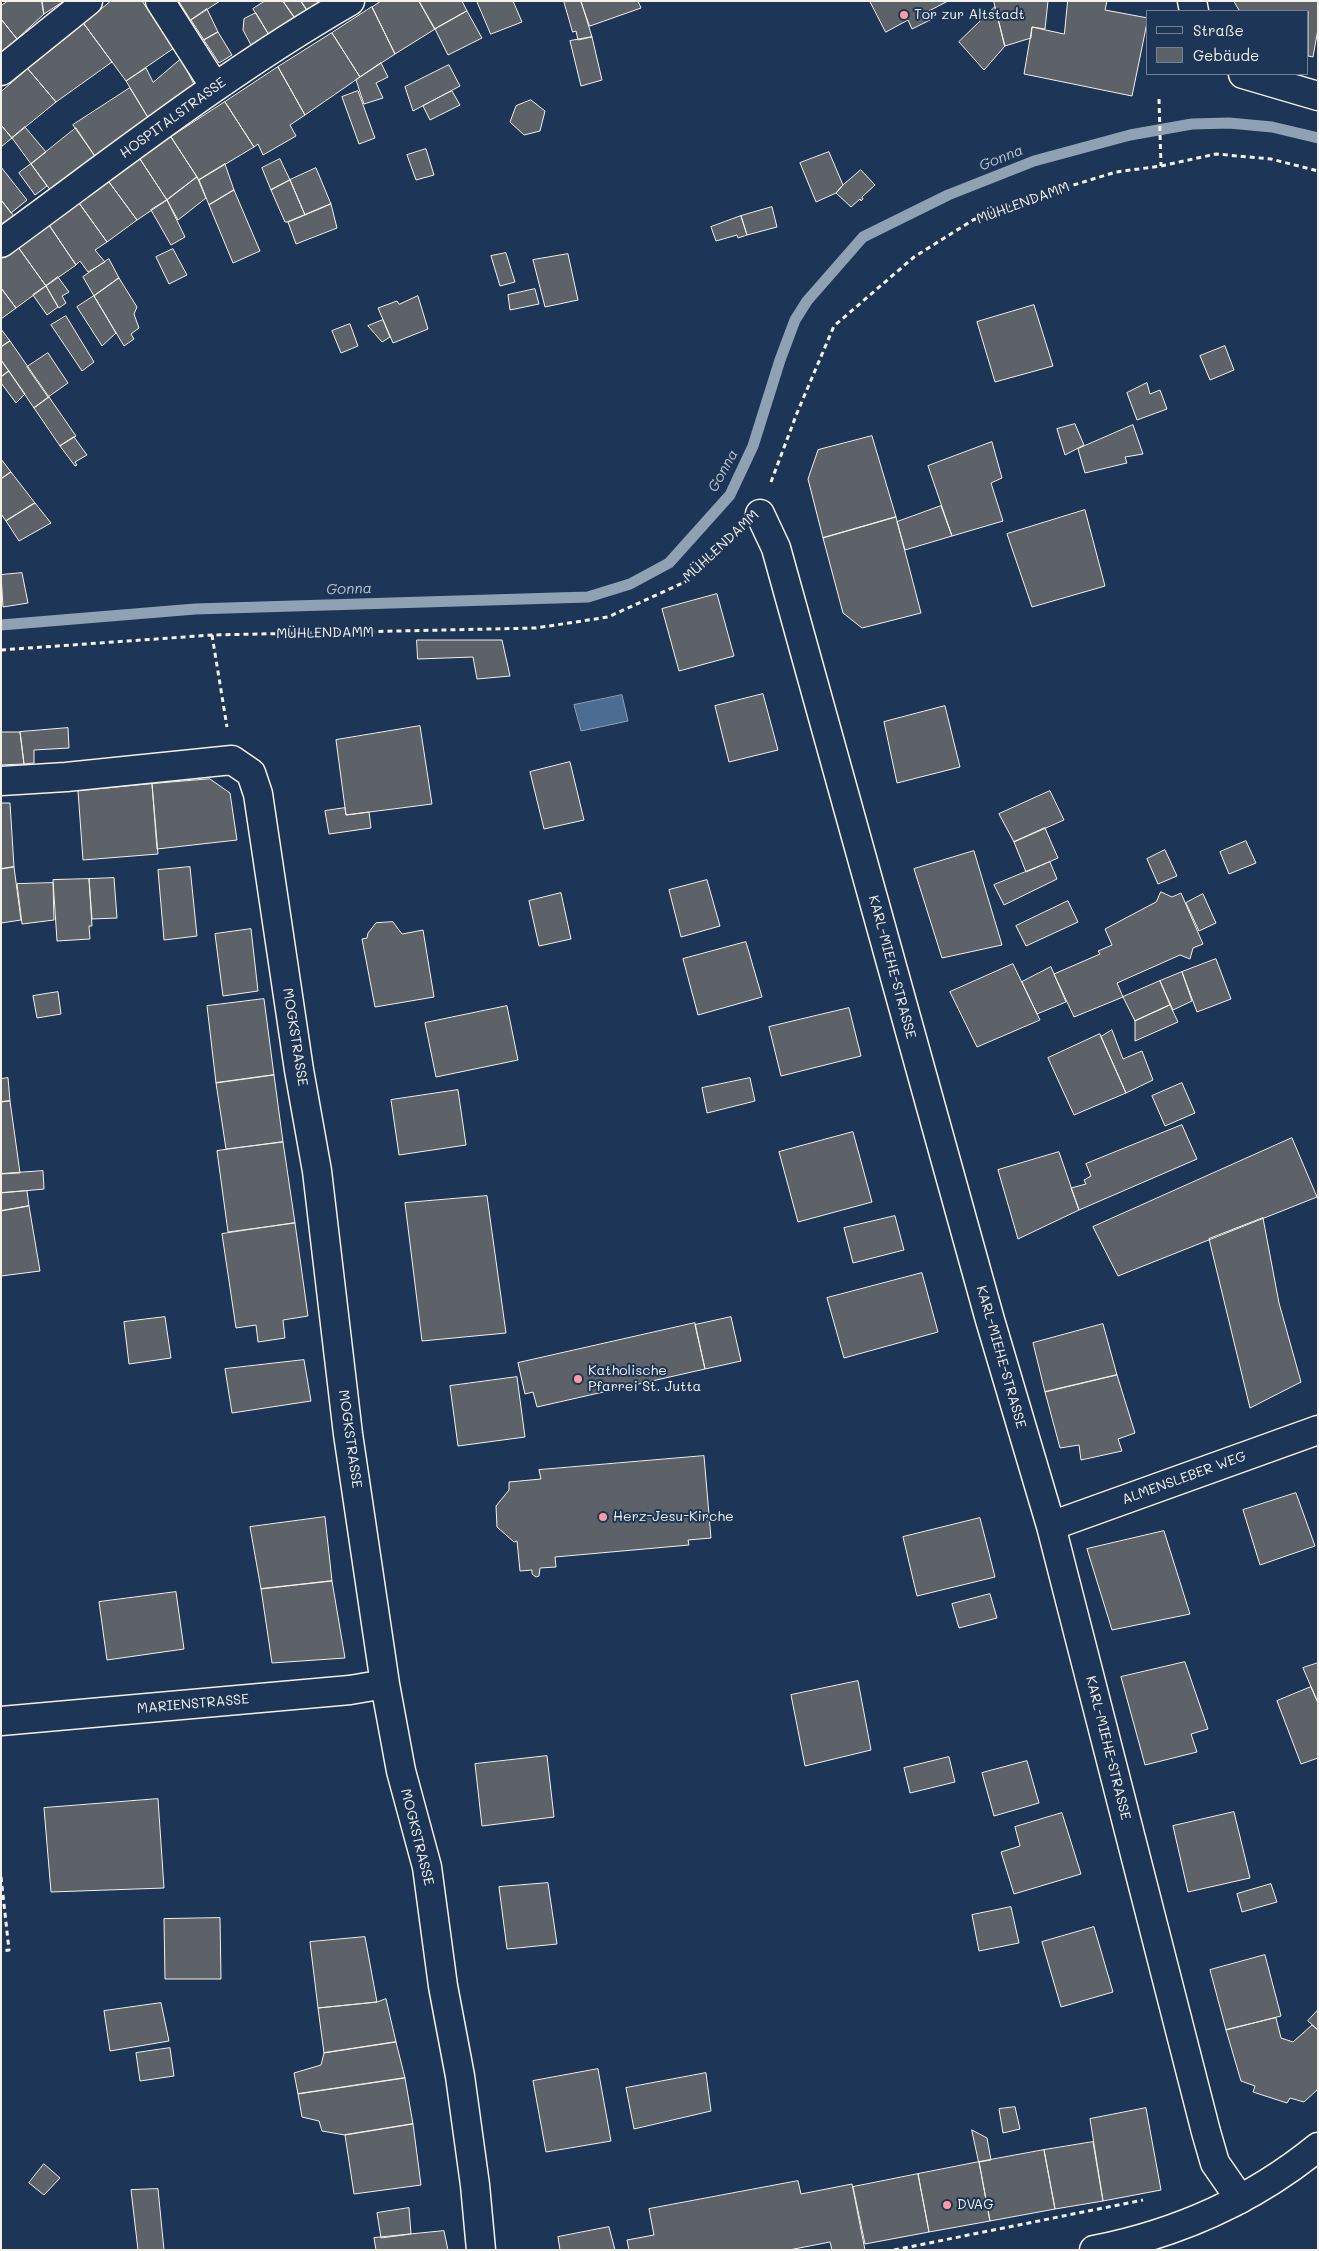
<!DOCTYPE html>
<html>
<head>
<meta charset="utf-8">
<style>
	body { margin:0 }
	#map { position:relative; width:1319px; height:2251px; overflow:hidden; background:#1d3557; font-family:Mali,sans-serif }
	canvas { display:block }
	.frame { position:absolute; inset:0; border:2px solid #f4f1e8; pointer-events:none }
	.legend { position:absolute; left:1146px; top:10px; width:162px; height:65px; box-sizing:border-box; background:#1d3557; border:1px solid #738091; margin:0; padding:6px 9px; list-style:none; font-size:15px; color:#f4f1e8 }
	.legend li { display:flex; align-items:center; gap:10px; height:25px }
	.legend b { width:25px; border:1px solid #738091 }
</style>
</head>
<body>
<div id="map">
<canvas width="1319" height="2251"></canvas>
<div class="frame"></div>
<ul class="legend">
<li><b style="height:6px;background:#1d3557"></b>Straße</li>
<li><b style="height:14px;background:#5d6268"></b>Gebäude</li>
</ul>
</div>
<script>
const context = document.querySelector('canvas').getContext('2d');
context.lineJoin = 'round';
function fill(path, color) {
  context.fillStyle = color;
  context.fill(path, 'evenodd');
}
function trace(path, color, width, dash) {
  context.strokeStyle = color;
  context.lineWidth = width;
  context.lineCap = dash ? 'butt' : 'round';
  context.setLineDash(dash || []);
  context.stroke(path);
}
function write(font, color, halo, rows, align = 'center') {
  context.font = font + ' Mali,sans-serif';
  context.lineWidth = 4;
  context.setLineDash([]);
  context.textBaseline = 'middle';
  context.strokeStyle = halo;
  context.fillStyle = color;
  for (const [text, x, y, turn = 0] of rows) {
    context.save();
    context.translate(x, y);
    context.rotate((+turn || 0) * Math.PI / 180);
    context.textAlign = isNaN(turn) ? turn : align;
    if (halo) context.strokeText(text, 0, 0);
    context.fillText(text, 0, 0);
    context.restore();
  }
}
const water = new Path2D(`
	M622,695L628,721L581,731L574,705Z`);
const stream = new Path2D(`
	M1,625L195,609L588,597L630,584L669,563L730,495L753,446L780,360L795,320L807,301L863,237L948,195L1034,161L1130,135L1192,124L1229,123L1272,127L1318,138`);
const building = new Path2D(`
	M8,1H42L44,14L17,39L1,19V6Z
	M42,1H64L44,14Z
	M111,1H142L174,48L126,81L84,24Z
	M179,1H220L191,20Z
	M265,1H283L295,18L269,35L253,9Z
	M283,1H301L307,10L295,18Z
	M301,1H322L307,10Z
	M419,1L435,29L395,54L372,7L381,1Z
	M419,1H462L467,11L435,29Z
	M477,1H513L522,22L491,34Z
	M564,1H581L592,37L578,40L576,31L573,32Z
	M581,1H638L641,8L590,26Z
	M870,1H948L929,11L932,19L912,29L908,20L886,32Z
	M994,1H1048L1045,29L1032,27L1031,38L1005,46Z
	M1068,1H1107L1105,10L1148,18L1132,96L1024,74L1032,27L1064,34Z
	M1234,1H1318V29L1313,57L1308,56V11H1240Z
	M372,7L395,54L360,77L332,33Z
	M995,7L1005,46L984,70L959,42Z
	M207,9L218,32L204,40L191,20Z
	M467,11L482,38L448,55L435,29Z
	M256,13L269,35L251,45L243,30L244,19Z
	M1,19L17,39L1,52Z
	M84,24L112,62L56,102L28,69Z
	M218,32L232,55L219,63L204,40Z
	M332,33L360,77L305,115L278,67Z
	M592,37L602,80L581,86L570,41Z
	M181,59L196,88L152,124L126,81L146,68L153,82Z
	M381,63L388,77L376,83L383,98L364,104L356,80Z
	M449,65L460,86L413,111L405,87Z
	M278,67L305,115L290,125L296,136L263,155L258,144L254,147L225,102Z
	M28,69L56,102L12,138L1,125V92Z
	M130,88L152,124L99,162L73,125Z
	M358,91L375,138L359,144L342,97Z
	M452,91L460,105L430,120L423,106Z
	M531,100L545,111L540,131L524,135L510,122L516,106Z
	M225,102L254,147L199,180L171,137Z
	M1,125L12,138L1,147Z
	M25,127L46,152L31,164L12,138Z
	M76,128L99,162L54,195L31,164Z
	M171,137L197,177L167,200L140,159Z
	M426,149L434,175L416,180L407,155Z
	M829,152L843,185L836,193L816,202L800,163Z
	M140,159L167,200L137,220L109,182Z
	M280,159L290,180L271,190L262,168Z
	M31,164L47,186L35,195L19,173Z
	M225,164L234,190L209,205L199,180Z
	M1,167L27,200L11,213L1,200Z
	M316,168L331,204L305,215L290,180Z
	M861,170L875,185L862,197L863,199L861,201L860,199L851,207L836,193L843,185Z
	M197,177L206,198L178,220L167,200Z
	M290,180L305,215L288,222H285L271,190Z
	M109,182L137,220L107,242L79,203Z
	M234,190L260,251L233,263L209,205Z
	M1,200L14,216L1,225Z
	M167,200L185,237L171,245L151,210Z
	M79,203L107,242L95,250L105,262L88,272L80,261L76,265L49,225Z
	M331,204L337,228L296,244L288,222Z
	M772,207L777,227L747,235L741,216Z
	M741,216L747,235L738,238L737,235L716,241L711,227Z
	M49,225L76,265L46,286L18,247Z
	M18,247L46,286L16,308L1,288V259Z
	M173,249L187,275L169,284L156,257Z
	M506,253L515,282L500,286L491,256Z
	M568,254L578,300L545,307L533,260Z
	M109,259L119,278L94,296L83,277Z
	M58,277L69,292L62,296L66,303L59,308L46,286Z
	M119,278L137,307L134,314L139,328L131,334L134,339L124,346L94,296Z
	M46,286L58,307L47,315L33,295Z
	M1,288L16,308L1,319Z
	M535,289L539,304L510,310L508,295Z
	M94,296L116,333L102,346L77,307Z
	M418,296L428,329L393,343L378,308L397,301L399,304Z
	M1034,305L1053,366L995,382L977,322Z
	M66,316L94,362L82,371L51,325Z
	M383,320L390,337L382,342L368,326Z
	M350,324L358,346L341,353L332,331Z
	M1,329L10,341L1,347Z
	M10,341L49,397L34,408L1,360V347Z
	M1225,346L1234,370L1210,380L1200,356Z
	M48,353L68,383L48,397L27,367Z
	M1,360L9,371L1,377Z
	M9,371L25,394L16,403L1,383V377Z
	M1147,383L1150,394L1160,390L1167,409L1137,420L1127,393Z
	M49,397L76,436L60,446L34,408Z
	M1075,424L1084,445L1065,455L1057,429Z
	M1133,425L1143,454L1125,457L1127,463L1085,473L1078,449Z
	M872,436L896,517L823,538L808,479L818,450Z
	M74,437L87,455L75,462L77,465L75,466L60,446Z
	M992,442L1002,478L991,483L1003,521L952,536L928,466Z
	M1,459L11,472L1,479Z
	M11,472L35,503L6,521L1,514V479Z
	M35,503L51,523L19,541L6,521Z
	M941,506L952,536L905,550L897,522Z
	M1085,510L1105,586L1032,607L1007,534Z
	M896,517L921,613L862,628L843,613L823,538Z
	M22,573L28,603L3,607L1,575Z
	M717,594L734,656L679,671L662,609Z
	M417,640H502L510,676L477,679L473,657L418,659Z
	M763,694L778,750L729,762L715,706Z
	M945,706L960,767L897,783L884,722Z
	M420,726L432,804L346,815L336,740Z
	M68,728L69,748L34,750V763L24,764L20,732Z
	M1,732H20L24,764L1,765Z
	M570,762L584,820L544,829L530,772Z
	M210,779L230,793L237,840L157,849L152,784Z
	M152,784L158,854L83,860L78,791Z
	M1050,791L1064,820L1014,842L999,814Z
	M1,803H10L14,867L1,869Z
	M345,808L346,815L369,812L371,828L329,834L325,811Z
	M1045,828L1058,858L1026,872L1014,842Z
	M1246,841L1256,863L1229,874L1220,852Z
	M1165,850L1177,876L1158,884L1147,859Z
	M974,851L1002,945L942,958L914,869Z
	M1050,862L1057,879L1004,905L994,885Z
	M14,867L21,920L1,923V869Z
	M190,867L197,936L164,940L158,870Z
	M114,878L117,918L92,919L89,879Z
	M89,879L92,926H89L90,939L57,941L53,880Z
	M707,880L720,926L681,937L669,890Z
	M53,883L54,920L22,924L17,884Z
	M1161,892L1172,897L1181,893L1203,944L1193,948L1190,959L1180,955L1117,983L1123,997L1074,1017L1054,974L1100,954L1098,951L1112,945L1105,929L1156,902Z
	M561,893L571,939L539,946L529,901Z
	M1203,894L1216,923L1199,931L1186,903Z
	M1068,901L1078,922L1026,946L1016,926Z
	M393,922L402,934L423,930L434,997L375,1007L362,939L367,938L368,933L376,923Z
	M251,929L258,991L223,996L215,934Z
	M746,942L762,997L698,1015L683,959Z
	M1216,959L1231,999L1197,1012L1182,972Z
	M1013,964L1040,1020L977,1047L950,992Z
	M1051,967L1066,1002L1037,1014L1022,982Z
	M1182,972L1192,1001L1173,1010L1160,981Z
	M1160,981L1170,1005L1135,1021L1123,997Z
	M58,992L61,1014L37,1018L33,996Z
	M264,999L274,1075L216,1083L207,1006Z
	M1170,1005L1178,1022L1135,1041V1021Z
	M507,1006L518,1060L436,1077L425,1023Z
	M849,1008L861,1056L781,1076L769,1027Z
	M1112,1030L1123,1059L1142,1051L1153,1080L1126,1093L1101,1037Z
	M1100,1034L1126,1093L1074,1115L1048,1058Z
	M274,1075L283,1142L226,1149L216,1083Z
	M8,1078L10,1101L1,1102V1079Z
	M750,1078L755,1101L707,1113L702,1088Z
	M1182,1083L1195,1113L1165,1126L1152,1096Z
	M458,1090L466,1145L399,1155L391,1100Z
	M10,1101L20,1173L1,1174V1102Z
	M1182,1125L1197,1159L1079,1210L1071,1188L1086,1184L1084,1180L1091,1176L1086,1164Z
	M853,1132L872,1202L798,1222L779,1152Z
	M1292,1138L1317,1197L1118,1276L1093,1227Z
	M283,1142L295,1223L228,1232L217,1151Z
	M1059,1152L1079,1210L1018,1239L998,1170Z
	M43,1171L44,1189L1,1193V1174Z
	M27,1191L29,1206L1,1211V1193Z
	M487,1196L506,1333L422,1341L405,1203Z
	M29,1206L40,1271L1,1276V1211Z
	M895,1216L904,1250L853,1263L844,1228Z
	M1263,1218L1279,1303L1301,1382L1250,1408L1209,1239Z
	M295,1223L308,1316L283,1320L285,1338L258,1342L256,1325L236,1328L222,1234Z
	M922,1273L938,1332L844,1358L827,1298Z
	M165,1317L171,1358L129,1364L124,1322Z
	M731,1317L741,1361L705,1369L695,1325Z
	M695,1323L705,1369L537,1407L533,1392L525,1394L518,1363Z
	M1103,1324L1117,1375L1045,1392L1033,1343Z
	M304,1360L311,1401L232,1413L225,1369Z
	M1117,1375L1135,1433L1118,1439L1122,1451L1081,1460L1079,1445L1060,1448L1045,1392Z
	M517,1377L525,1437L458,1446L450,1386Z
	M704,1456L711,1538L688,1540L689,1545L555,1557L556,1567L540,1568L539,1576L536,1577L532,1574V1570L520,1571L517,1541L514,1542L497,1527L496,1506L509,1490V1482L541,1479L539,1470Z
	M1296,1493L1315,1546L1260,1565L1243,1510Z
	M325,1517L332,1581L261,1589L250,1527Z
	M980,1518L995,1577L917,1596L903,1537Z
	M1164,1531L1190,1614L1112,1630L1087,1549Z
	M332,1581L345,1658L272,1663L261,1589Z
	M176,1592L184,1649L107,1660L99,1602Z
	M990,1594L997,1618L959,1628L952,1604Z
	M1185,1662L1208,1729L1191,1734L1197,1752L1145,1765L1121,1677Z
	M1318,1663V1703L1303,1668Z
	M858,1681L871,1750L805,1766L791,1695Z
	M1311,1687L1318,1703V1758L1301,1764L1277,1701Z
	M547,1756L554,1817L482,1826L475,1764Z
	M949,1757L955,1782L910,1793L904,1768Z
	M1027,1761L1039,1803L994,1816L982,1773Z
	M158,1799L164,1888L51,1892L44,1808Z
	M1234,1812L1250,1878L1188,1892L1173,1826Z
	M1062,1813L1081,1874L1014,1894L1001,1852L1020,1846L1015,1827Z
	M548,1883L557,1944L507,1949L499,1887Z
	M1271,1884L1277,1902L1242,1912L1237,1894Z
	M1011,1907L1019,1943L979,1951L972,1915Z
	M220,1918L221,1979H165L164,1919Z
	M1094,1927L1113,1992L1061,2007L1042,1942Z
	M365,1937L377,2002L318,2008L310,1942Z
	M1265,1955L1281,2016L1226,2030L1210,1970Z
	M386,1999L396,2042L324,2053L318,2008L377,2002Z
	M161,2003L169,2041L110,2051L104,2011Z
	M1318,2010V2030L1308,2021Z
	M1276,2018L1281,2038L1293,2042L1312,2025L1318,2030V2089L1304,2102L1290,2098L1287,2103L1253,2092L1255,2086L1241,2081L1226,2030Z
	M396,2042L405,2078L298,2094L294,2073L321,2065L324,2053Z
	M170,2048L174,2076L140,2081L136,2053Z
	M598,2069L611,2141L546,2152L533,2081Z
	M706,2073L711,2111L634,2129L626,2088Z
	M405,2078L413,2124L345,2135L322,2131L319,2121L302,2117L298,2094Z
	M1015,2107L1020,2129L1003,2133L999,2109Z
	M1146,2108L1161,2190L1103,2201L1090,2119Z
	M413,2124L421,2185L354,2194L345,2135Z
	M972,2130L987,2138L991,2160L979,2162Z
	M1093,2142L1103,2201L1055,2209L1044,2150Z
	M1044,2150L1055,2209L990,2221L979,2162Z
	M979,2162L990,2221L929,2232L918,2174Z
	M44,2164L60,2178L44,2195L29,2183Z
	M918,2174L929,2232L865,2244L853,2187Z
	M798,2181L801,2194L852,2184L865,2250H832L830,2242L789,2250H629L627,2240L654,2235L649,2209Z
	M158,2189L164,2250H138L131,2190Z
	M409,2208L411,2234L381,2238L377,2213Z
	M609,2227L615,2250H560L558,2237Z
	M444,2231L448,2250H376L374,2238Z`);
const path = new Path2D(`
	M1159,99L1161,166
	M771,482L797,413L834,326L914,257L973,220L1028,199L1116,172L1161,166L1216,154L1271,159L1318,171
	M212,635L227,727
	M1,650L212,635L536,628L608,617L685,582L734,537
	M1,1877L9,1950L1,1951
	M894,2250L1143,2200`);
const street = new Path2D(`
	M160,1L215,87
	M1,71L88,1
	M1,243C115,160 228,71 350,1
	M760,514L776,548L990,1320L1051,1526L1206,2132L1215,2163L1240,2199
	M1,781L66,777L232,760L251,773L258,794L299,1070L317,1171L348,1434L385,1684L401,1771L427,1867L443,1986L460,2076L475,2185L481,2250
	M1051,1526L1318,1430
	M1,1721L350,1690L385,1684`);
const secondary = new Path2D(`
	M1192,1L1194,11
	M1243,74L1318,96
	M1094,2250C1176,2234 1253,2200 1318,2147`);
const markers = [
	[904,15,5,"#ff9aa2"],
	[578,1379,5,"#ff9aa2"],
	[603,1517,5,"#ff9aa2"],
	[947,2205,5,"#ff9aa2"]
];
const poiNames = [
	["Tor zur Altstadt",914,15],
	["Katholische",588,1371],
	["Pfarrei St. Jutta",588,1387],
	["Herz-Jesu-Kirche",613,1517],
	["DVAG",957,2205]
];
const streetNames = [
	["HOSPITALSTRASSE",173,118,-36],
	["MÜHLENDAMM",1023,203,-20],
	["MÜHLENDAMM",721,546,-43],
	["MÜHLENDAMM",325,633,-1],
	["KARL-MIEHE-STRASSE",892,967,75],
	["MOGKSTRASSE",295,1037,81],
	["KARL-MIEHE-STRASSE",1001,1357,74],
	["MOGKSTRASSE",350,1439,82],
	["ALMENSLEBER WEG",1184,1478,-20],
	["MARIENSTRASSE",193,1704,-5],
	["KARL-MIEHE-STRASSE",1108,1748,76],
	["MOGKSTRASSE",417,1837,76]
];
const waterNames = [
	["Gonna",1001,158,-22],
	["Gonna",723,471,-61],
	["Gonna",349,589,-2]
];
fill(water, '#4b6d91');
trace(water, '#8fa2b4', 1);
trace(stream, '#8fa2b4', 11);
fill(building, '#5d6268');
trace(building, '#f4f1e8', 1);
trace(street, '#f4f1e8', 31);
trace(secondary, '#f4f1e8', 31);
trace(path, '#f4f1e8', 3, [5, 4]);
trace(street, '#1d3557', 28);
trace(secondary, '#1d3557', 28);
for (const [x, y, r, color] of markers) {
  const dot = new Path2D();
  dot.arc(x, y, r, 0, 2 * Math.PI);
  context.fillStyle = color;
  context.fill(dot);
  trace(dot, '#1d3557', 2);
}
write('14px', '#f4f1e8', '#1d3557', poiNames, 'left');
write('14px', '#f4f1e8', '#1d3557', streetNames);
write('italic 15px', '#b9c3ca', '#1d3557', waterNames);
</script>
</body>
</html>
